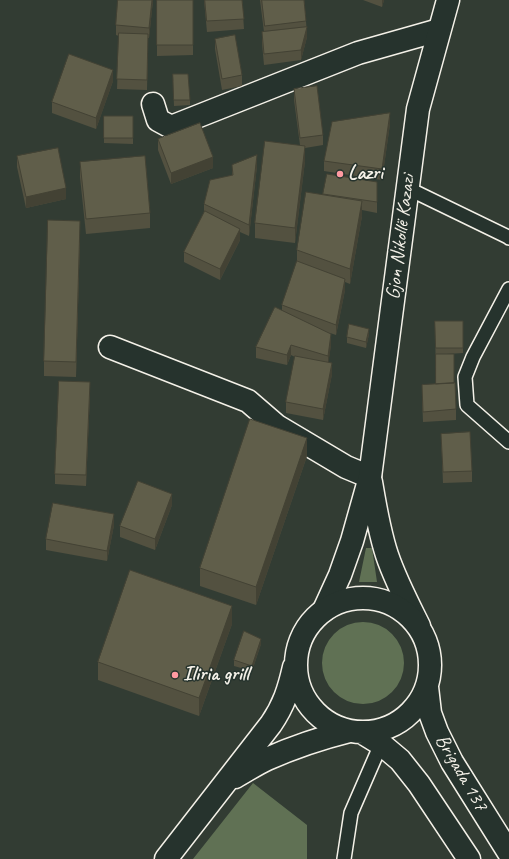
<!DOCTYPE html>
<html>
<head>
<meta charset="utf-8">
<style>
	body { margin:0 }
	canvas { display:block; background:#323c33 }
</style>
</head>
<body>
<canvas width="509" height="859"></canvas>
<script>
const context = document.querySelector('canvas').getContext('2d');
context.lineJoin = 'round';
function fill(path, color) {
  context.fillStyle = color;
  context.fill(path, 'evenodd');
}
function trace(path, color, width, dash) {
  context.strokeStyle = color;
  context.lineWidth = width;
  context.lineCap = dash ? 'butt' : 'round';
  context.setLineDash(dash || []);
  context.stroke(path);
}
function write(font, color, halo, rows, align = 'center') {
  context.font = font + ' Caveat,sans-serif';
  context.lineWidth = 3;
  context.setLineDash([]);
  context.textBaseline = 'middle';
  context.strokeStyle = halo;
  context.fillStyle = color;
  for (const [text, x, y, turn = 0] of rows) {
    context.save();
    context.translate(x, y);
    context.rotate((+turn || 0) * Math.PI / 180);
    context.textAlign = isNaN(turn) ? turn : align;
    if (halo) context.strokeText(text, 0, 0);
    context.fillText(text, 0, 0);
    context.restore();
  }
}
const green = new Path2D(`
	M366,548H372L377,582H359Z
	M322 663a41 41 0 1 1 82 0a41 41 0 1 1-82 0Z
	M253,783L307,825V859H193Z`);
const service = new Path2D(`
	M407,188L508,237L509,238
	M509,289L473,357L465,377L467,405L509,442
	M344,859L351,813L381,744`);
const minor = new Path2D(`
	M153,104L158,120L171,127L358,53L439,30
	M110,347L248,401L277,426L346,467L370,477`);
const tertiary = new Path2D(`
	M371,482C375,506 379,531 387,555C395,579 407,602 419,626
	M324,610L340,575L352,541L370,477L418,109L448,0`);
const primary = new Path2D(`
	M296 665a67 67 0 1 1 134 0a67 67 0 1 1-134 0Z
	M427,687L430,713L437,732L452,762L509,853
	M363,733L381,744L400,760L419,784L469,859
	M235,777C246,771 256,764 267,759C294,747 321,738 349,731
	M166,859L271,724C284,705 289,689 294,667`);
const wall = new Path2D(`
	M118,0H153L149,38H148L147,90L117,89L119,36L116,35V25Z
	M157,0H193V55L157,56Z
	M204,0H242L244,29L207,32Z
	M260,0H304L306,21L307,37L301,60L264,65L262,43V32H264Z
	M363,0H384L382,7Z
	M215,39L242,75V86L222,90L215,49Z
	M173,80L190,100V105L174,106Z
	M113,81L96,129L52,113V102Z
	M294,89L323,135V145L305,148V161L295,243L255,238V223L300,145L294,100Z
	M104,116H133V144L104,143Z
	M390,124L382,180L324,171V161Z
	M158,139L213,168L171,184L158,150Z
	M17,156L66,199L26,208L17,167Z
	M80,162L150,213V228L86,234L80,177Z
	M232,165L257,166L249,236L240,232V240L220,280L184,262V252L204,212V204L232,175Z
	M377,182V213L362,210V216L350,284L345,282V290L336,335L330,333L331,345L328,363L332,374L323,420L286,413V402L295,357L291,355L287,365L256,358V347L282,311V305L297,262V250L323,194Z
	M80,236L76,377L44,376V361Z
	M435,321H463V353L446,354L454,383L456,409V420L423,422L422,396V385L436,384Z
	M369,334L366,348L347,343V337Z
	M90,393L86,486L55,484V474Z
	M441,434L472,471V482L443,483Z
	M307,456L256,605L200,586V568Z
	M172,505L155,550L120,537V526Z
	M114,525L107,561L46,550V539Z
	M232,624L199,716L98,680V662Z
	M261,644L252,671L234,666V660Z`);
const shadedWall = new Path2D(`
	M152,0H153L149,38V28Z
	M382,0H384L382,7Z
	M307,27V37L301,60V50Z
	M148,34V45L147,90V80Z
	M113,70V81L96,129V118Z
	M390,113V124L382,180V169Z
	M305,146V161L295,243V228Z
	M257,155V166L249,236V225Z
	M213,157V168L171,184V173Z
	M66,188V199L26,208V197Z
	M362,201V216L350,284V269Z
	M80,221V236L76,377V362Z
	M240,229V240L220,280V269Z
	M345,279V290L336,335V325Z
	M369,329V334L366,348V342Z
	M331,334V345L328,367V356Z
	M291,345V355L287,365V355Z
	M332,363V374L323,420V409Z
	M90,382V393L86,486V475Z
	M307,438V456L256,605V587Z
	M172,494V505L155,550V539Z
	M114,514V525L107,561V551Z
	M232,606V624L199,716V698Z
	M261,639V644L252,671V666Z`);
const building = new Path2D(`
	M118,0H152L149,28L116,25Z
	M157,0H193V45H157Z
	M205,0H242L244,19L207,21Z
	M262,0H304L306,21L265,26Z
	M307,27L301,50L264,54L262,32Z
	M119,33L148,34L147,80L117,79Z
	M235,35L242,75L222,79L215,39Z
	M69,54L113,70L96,118L52,102Z
	M173,74H188L190,100H174Z
	M317,86L323,135L300,138L294,89Z
	M390,113L382,169L324,161L332,122Z
	M104,116H133V138H104Z
	M200,123L213,157L171,173L158,139Z
	M265,141L305,146L295,228L255,223Z
	M58,148L66,188L26,197L17,156Z
	M257,155L249,225L204,204L210,180L233,175L232,165Z
	M145,156L150,213L86,219L80,162Z
	M327,174L377,182V202L323,194Z
	M306,192L362,201L350,269L297,250Z
	M205,211L240,229L220,269L184,252Z
	M48,220L80,221L76,362L44,361Z
	M297,261L345,279L336,325L282,305Z
	M275,307L331,334L328,356L291,345L287,355L256,347Z
	M435,321H463V348H436Z
	M349,324L369,329L366,342L347,337Z
	M436,354H454V383L436,384Z
	M295,356L332,363L323,409L286,402Z
	M59,381L90,382L86,475L55,474Z
	M455,383L456,409L423,412L422,385Z
	M250,419L307,438L256,587L200,568Z
	M470,432L472,471L443,472L441,434Z
	M138,481L172,494L155,539L120,526Z
	M53,503L114,514L107,551L46,539Z
	M130,570L232,606L199,698L98,662Z
	M244,631L261,639L252,666L234,660Z`);
const markers = [
	[340,174,4,"#ff9aa2"],
	[175,675,4,"#ff9aa2"]
];
const poiNames = [
	["Lazri",348,174],
	["Iliria grill",183,675]
];
const streetNames = [
	["Gjon Nikollë Kazazi",401,237,-83],
	["Brigada 137",461,773,60]
];
fill(green, '#607154');
trace(service, '#f4f1e8', 16);
trace(minor, '#f4f1e8', 25);
trace(tertiary, '#f4f1e8', 25);
trace(primary, '#f4f1e8', 25);
trace(service, '#26332d', 13);
trace(minor, '#26332d', 22);
trace(tertiary, '#26332d', 22);
trace(primary, '#26332d', 22);
fill(wall, '#535140');
fill(shadedWall, '#434234');
fill(building, '#605e4a');
trace(building, '#434234', 1);
for (const [x, y, r, color] of markers) {
  const dot = new Path2D();
  dot.arc(x, y, r, 0, 2 * Math.PI);
  context.fillStyle = color;
  context.fill(dot);
  trace(dot, '#26332d', 1.5);
}
write('bold 20px', '#f4f1e8', '#26332d', poiNames, 'left');
write('20px', '#f4f1e8', '#26332d', streetNames);
</script>
</body>
</html>
